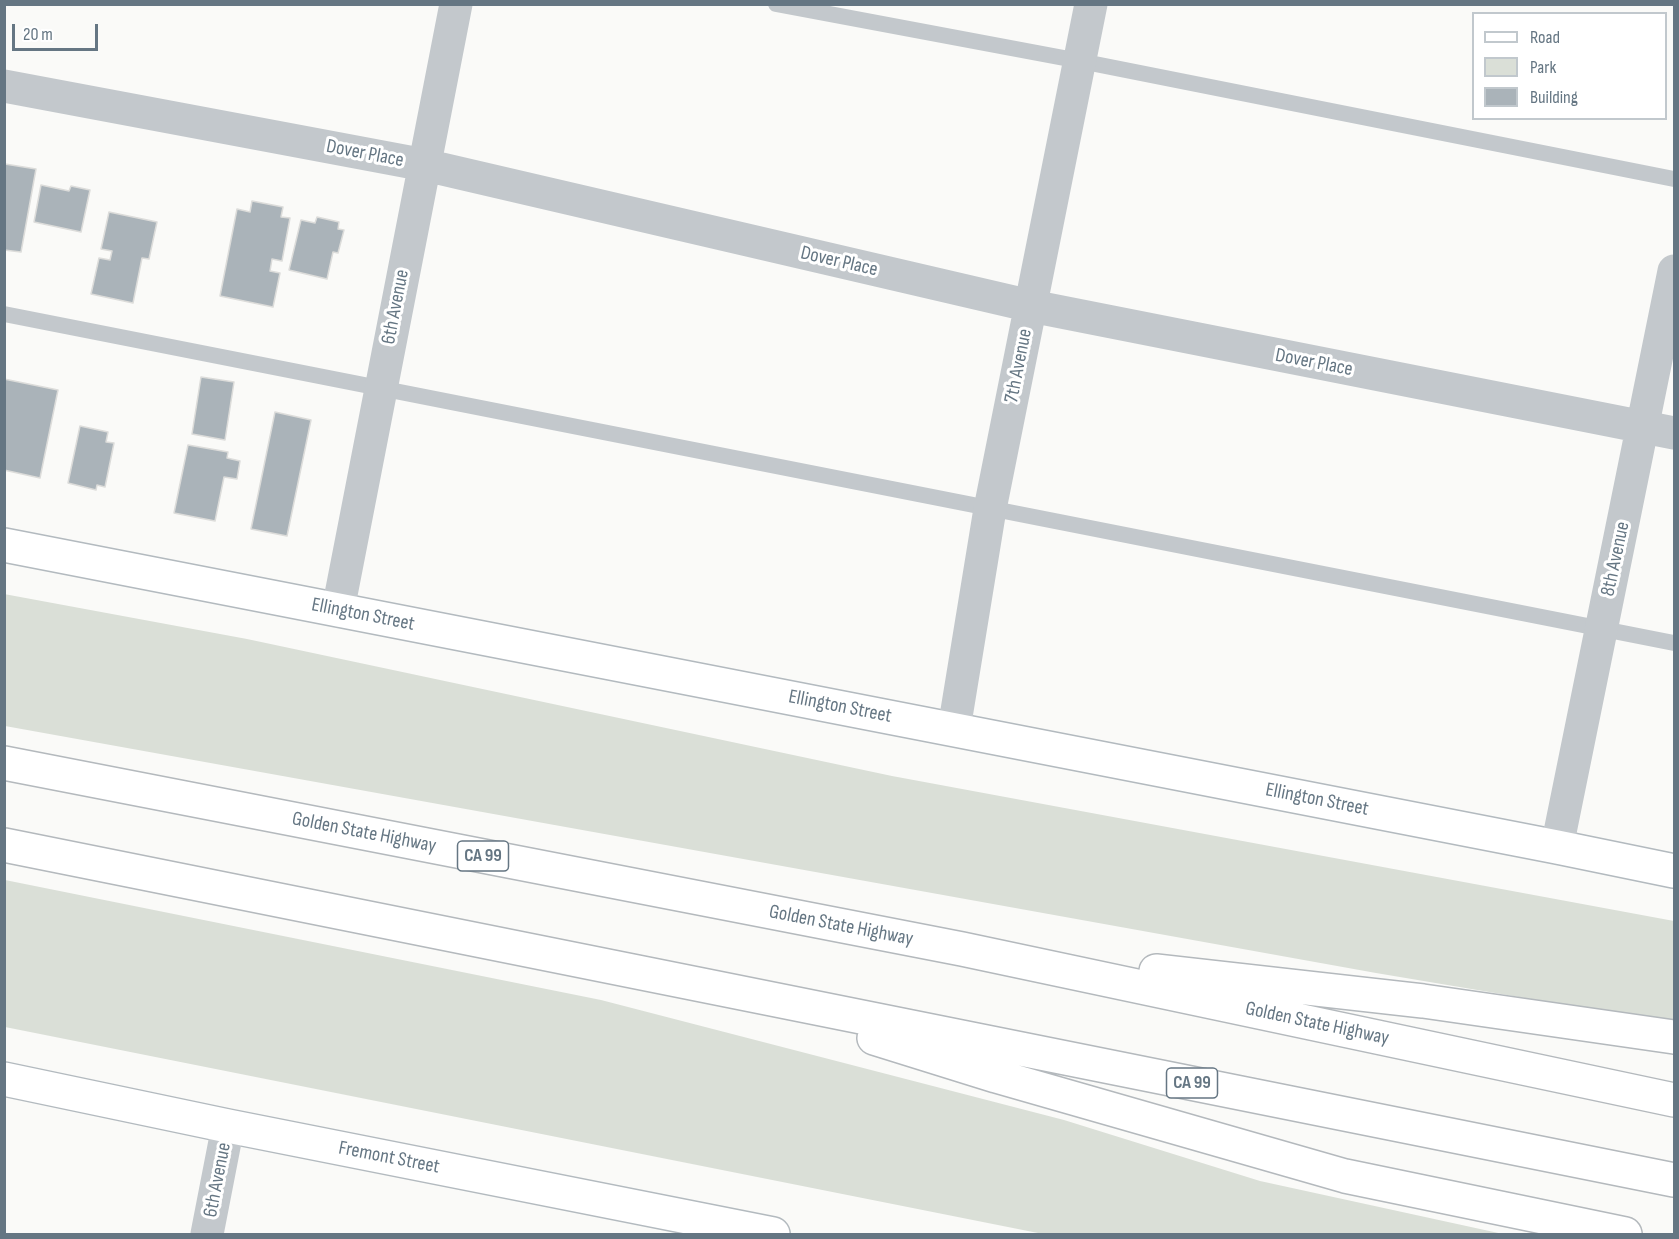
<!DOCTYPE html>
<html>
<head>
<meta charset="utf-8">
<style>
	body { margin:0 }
	#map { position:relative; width:1679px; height:1239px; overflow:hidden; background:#fafaf8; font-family:"Sofia Sans Condensed",sans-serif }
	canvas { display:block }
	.frame { position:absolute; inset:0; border:6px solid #657683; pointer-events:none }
	.legend { position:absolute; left:1472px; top:12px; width:195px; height:108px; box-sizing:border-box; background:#fff; border:2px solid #c1c8cd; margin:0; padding:8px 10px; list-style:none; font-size:18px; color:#657683 }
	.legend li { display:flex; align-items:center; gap:12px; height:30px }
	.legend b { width:30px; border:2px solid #c1c8cd }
	.scale { position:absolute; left:12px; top:24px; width:86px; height:27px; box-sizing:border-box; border:3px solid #657683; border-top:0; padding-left:8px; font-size:18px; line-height:21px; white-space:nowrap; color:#657683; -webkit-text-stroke:4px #fff; paint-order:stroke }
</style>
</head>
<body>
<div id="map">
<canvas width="1679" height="1239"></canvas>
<div class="frame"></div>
<ul class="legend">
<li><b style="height:8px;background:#fff"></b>Road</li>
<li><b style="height:16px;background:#dadfd7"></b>Park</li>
<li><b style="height:16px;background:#aab3b9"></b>Building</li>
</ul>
<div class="scale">20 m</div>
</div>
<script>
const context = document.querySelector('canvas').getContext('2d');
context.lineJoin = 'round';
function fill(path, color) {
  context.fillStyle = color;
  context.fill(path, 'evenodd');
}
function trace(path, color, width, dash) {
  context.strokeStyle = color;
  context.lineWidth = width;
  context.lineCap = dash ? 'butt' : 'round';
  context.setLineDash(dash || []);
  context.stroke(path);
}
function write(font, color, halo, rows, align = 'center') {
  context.font = font + ' "Sofia Sans Condensed",sans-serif';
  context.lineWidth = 6;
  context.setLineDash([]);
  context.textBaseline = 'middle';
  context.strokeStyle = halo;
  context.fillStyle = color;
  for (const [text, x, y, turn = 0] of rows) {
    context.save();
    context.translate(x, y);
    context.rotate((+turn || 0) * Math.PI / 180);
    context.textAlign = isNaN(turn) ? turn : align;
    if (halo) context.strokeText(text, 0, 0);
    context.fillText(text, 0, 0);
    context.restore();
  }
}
const green = new Path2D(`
	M4,594L247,639L892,776L1674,921V1023L1376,973L5,726Z
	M5,880L601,1000L1064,1120L1260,1181L1503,1234H1043L5,1027Z`);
const building = new Path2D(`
	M5,164L36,169L21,252L4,250Z
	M41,185L69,191L71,186L90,190L81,232L34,222Z
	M252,201L283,207L281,217L290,218L282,261L272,259L270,271L280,273L273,307L220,296L237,209L250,212Z
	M109,212L157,222L149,259L142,258L133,303L91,294L99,258L110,260L112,251L101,249Z
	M317,217L339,222L338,229L344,230L338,253L333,252L327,279L289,270L301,220L315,223Z
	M201,377L234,382L225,440L192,434Z
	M4,379L58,390L40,478L4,470Z
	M275,412L311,420L287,536L251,529Z
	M80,426L108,432L106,442L114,443L105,487L97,485L96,490L68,483Z
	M188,445L228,452L227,458L240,461L237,479L224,477L215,521L174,513Z`);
const lane = new Path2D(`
	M776,4L1080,61L1674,179
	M4,314L1674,643`);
const street = new Path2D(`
	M4,86L425,165L1031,306L1674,433
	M338,610L456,4
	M954,729L990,509L1091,4
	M1557,847L1674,271
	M207,1234L228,1126`);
const secondary = new Path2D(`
	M4,545L1557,847L1674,871
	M4,1079L228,1126L773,1234`);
const highway = new Path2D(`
	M4,763L962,949L1674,1100
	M4,845L1674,1180
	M1156,971L1423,1001L1674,1037
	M874,1038L996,1076L1345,1176L1625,1234`);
const shields = [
	[483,856,51],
	[1192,1083,51]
];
const shieldNames = [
	["CA 99",483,856],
	["CA 99",1192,1083]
];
const streetNames = [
	["Dover Place",365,154,11],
	["Dover Place",839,262,13],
	["6th Avenue",396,307,-79],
	["Dover Place",1314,363,11],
	["7th Avenue",1019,366,-79],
	["8th Avenue",1616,559,-78],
	["Ellington Street",363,615,11],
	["Ellington Street",840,707,11],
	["Ellington Street",1317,800,11],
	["Golden State Highway",364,833,11],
	["Golden State Highway",841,926,11],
	["Golden State Highway",1317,1024,12],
	["Fremont Street",389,1158,11],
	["6th Avenue",218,1180,-79]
];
fill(green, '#dadfd7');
fill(building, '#aab3b9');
trace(building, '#dcdcda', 1.5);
trace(secondary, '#b3babf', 36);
trace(highway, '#b4b9bd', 36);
trace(lane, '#c3c8cc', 16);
trace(street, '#c3c8cc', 33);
trace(secondary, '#fff', 33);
trace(highway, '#fff', 33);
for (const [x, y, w] of shields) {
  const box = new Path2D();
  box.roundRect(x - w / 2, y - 15, w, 30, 4.5);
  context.fillStyle = '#fff';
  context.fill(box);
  trace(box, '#657683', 1.5);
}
write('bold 18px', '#657683', null, shieldNames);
write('20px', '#657683', '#fff', streetNames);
</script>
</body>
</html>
